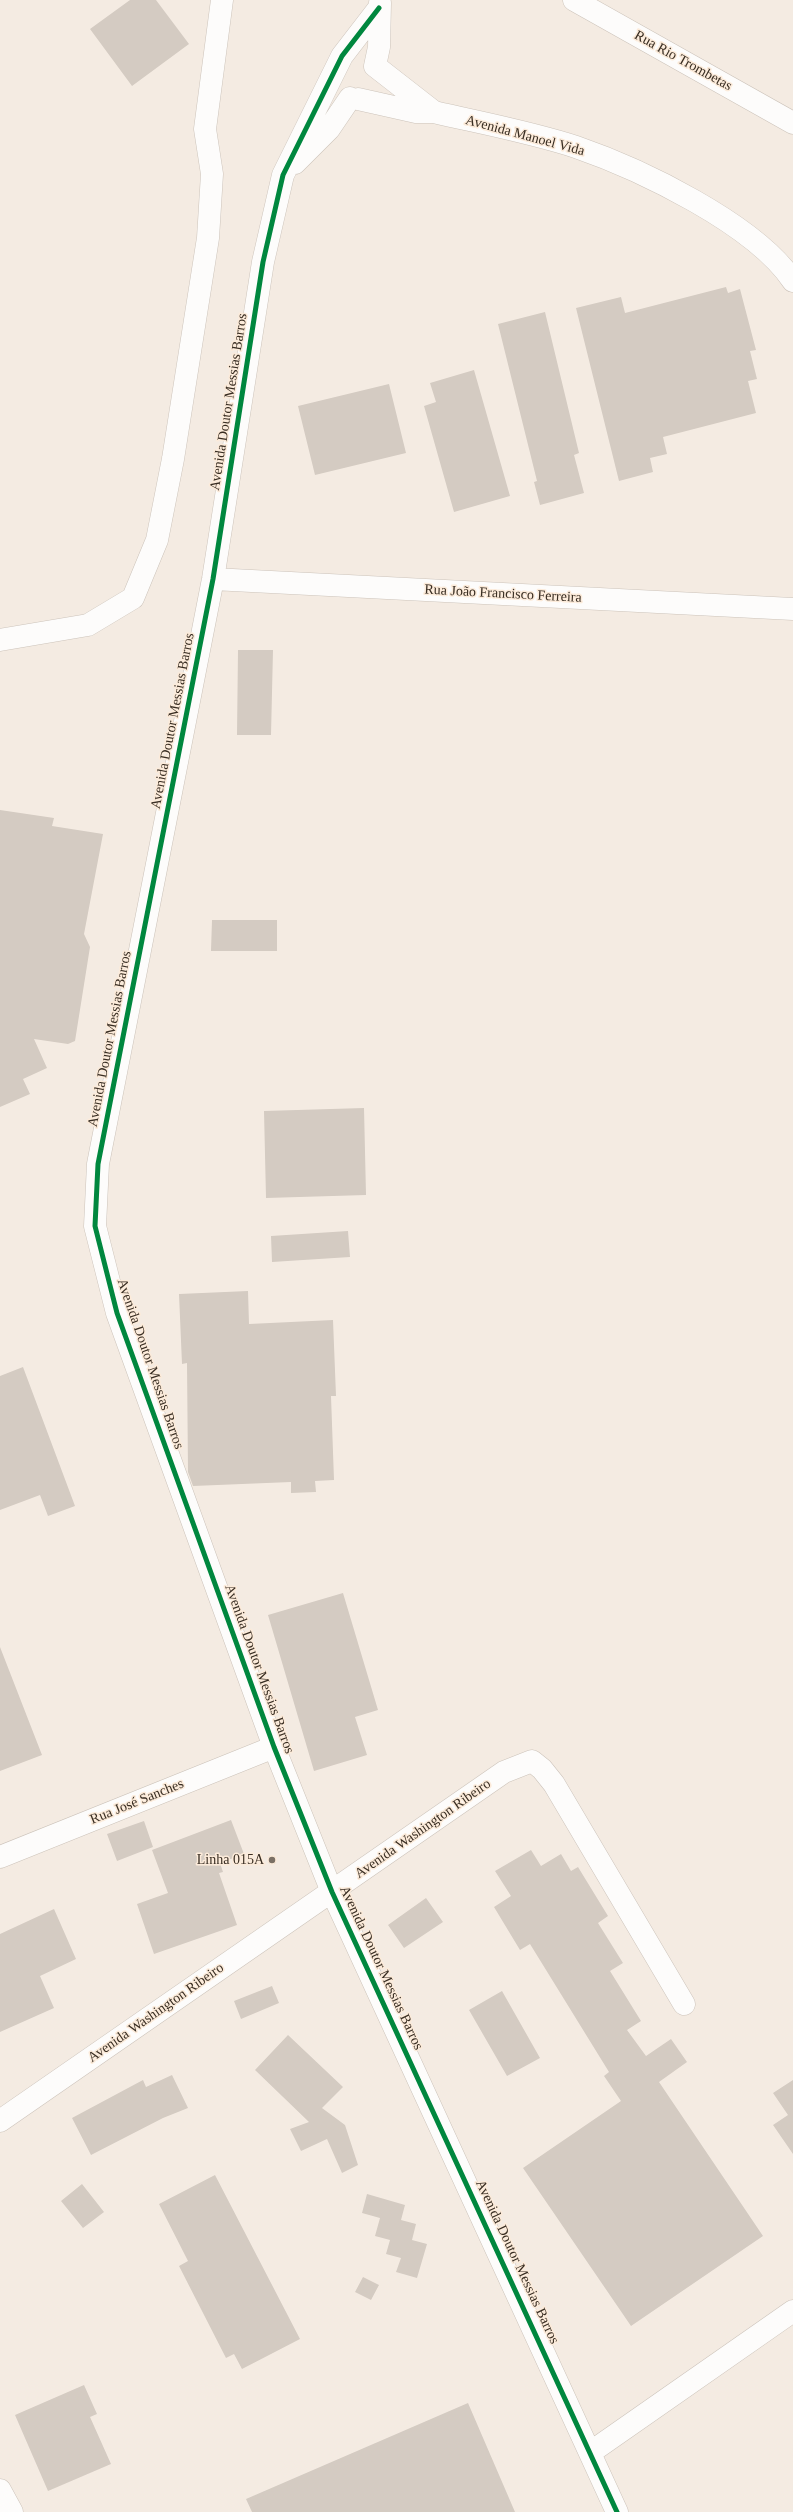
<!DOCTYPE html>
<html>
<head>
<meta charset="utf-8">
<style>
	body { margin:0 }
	canvas { display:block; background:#f4ebe2 }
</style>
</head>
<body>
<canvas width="793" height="2512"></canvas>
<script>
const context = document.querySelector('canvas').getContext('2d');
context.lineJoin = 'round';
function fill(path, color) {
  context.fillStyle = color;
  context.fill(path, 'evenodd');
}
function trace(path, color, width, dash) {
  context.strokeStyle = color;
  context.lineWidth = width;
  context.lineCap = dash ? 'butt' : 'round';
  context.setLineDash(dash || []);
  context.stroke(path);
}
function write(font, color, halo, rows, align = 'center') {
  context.font = font + ' "Times New Roman",serif';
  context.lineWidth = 3;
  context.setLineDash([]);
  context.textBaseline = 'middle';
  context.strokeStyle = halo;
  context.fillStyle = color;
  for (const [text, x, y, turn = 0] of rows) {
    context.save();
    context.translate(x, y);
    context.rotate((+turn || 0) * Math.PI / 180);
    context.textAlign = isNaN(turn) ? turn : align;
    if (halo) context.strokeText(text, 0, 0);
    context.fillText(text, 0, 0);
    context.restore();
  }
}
const building = new Path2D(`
	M130,0H156L189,44L132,86L90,29Z
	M726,287L728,293L740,289L756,350L750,351L757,379L748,381L756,413L663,437L667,454L650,458L653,472L619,481L576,308L621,297L625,313Z
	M545,312L579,453L574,455L584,493L540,505L534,482L537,481L498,324Z
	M474,370L510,496L454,512L424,406L436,402L430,383Z
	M389,384L406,453L315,475L298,406Z
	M238,650H273L271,735H237Z
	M0,810L54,818L52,826L103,834L84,934L90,947L75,1041L68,1044L34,1039L47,1068L23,1079L30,1094L0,1107Z
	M212,920H277V951H211Z
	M364,1108L366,1195L266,1198L264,1111Z
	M348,1231L350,1257L272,1262L271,1236Z
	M248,1291L249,1324L333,1320L336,1396H331L334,1480L315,1481L316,1492L291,1493V1482L193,1486L188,1472L187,1363L182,1364L179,1294Z
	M23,1367L75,1506L48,1516L40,1495L0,1510V1376Z
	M343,1593L378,1710L355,1717L367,1755L314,1771L268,1615Z
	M0,1647L42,1755L0,1771Z
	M231,1820L244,1854L220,1863L223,1872L219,1873L237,1925L154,1954L137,1904L168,1893L152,1850Z
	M144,1821L153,1847L117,1861L107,1834Z
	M531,1850L541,1866L561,1854L571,1871L578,1867L608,1916L598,1923L623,1963L610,1971L641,2021L627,2030L646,2056L671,2039L687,2062L659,2082L763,2236L631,2326L523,2168L621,2101L604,2076L609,2072L530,1944L520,1950L494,1907L511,1896L495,1871Z
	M426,1898L443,1922L404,1948L388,1925Z
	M54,1909L76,1959L40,1976L54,2008L0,2032V1934Z
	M272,1986L279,2003L241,2019L234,2001Z
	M502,1991L540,2058L507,2076L469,2010Z
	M288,2035L343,2087L322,2108L345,2125L358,2165L342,2173L327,2139L301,2151L290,2129L309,2122L255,2070Z
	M172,2075L188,2108L163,2118L91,2155L72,2118L143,2080L146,2087Z
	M793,2080V2154L773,2125L788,2115L773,2093Z
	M215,2175L300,2339L242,2369L234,2354L226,2358L179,2266L188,2261L159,2204Z
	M82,2184L104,2212L83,2228L61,2201Z
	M367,2194L405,2205L401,2220L416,2224L412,2240L427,2244L417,2278L396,2272L401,2258L386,2254L390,2240L375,2236L380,2218L362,2213Z
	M363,2277L379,2285L371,2300L355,2292Z
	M84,2385L97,2414L90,2417L111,2464L48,2491L15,2415Z
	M468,2403L515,2512H252L246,2499Z`);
const minor = new Path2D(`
	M574,0L793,123
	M380,3L379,47L375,66L434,112
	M379,8L342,56L283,175L263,262L213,579L98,1164L95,1226L117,1313L274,1747L332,1892L617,2512
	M358,99L416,112H434C481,123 530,132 576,147C640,169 755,224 793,281
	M295,163L329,129L350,98
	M213,579L793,609
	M0,640L88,625L133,598L157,540L173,459L208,238L212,174L205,129L222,0
	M0,1857L274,1747
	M0,2121L504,1772L532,1761L542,1769L554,1784L684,2004
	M591,2452L793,2311
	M0,2490L12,2512`);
const cycleway = new Path2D(`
	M379,8L342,56L283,175L263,262L213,579L98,1164L95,1226L117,1313L274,1747L332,1892L617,2512`);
const markers = [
	[272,1860,4,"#7a7065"]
];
const streetNames = [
	["Rua Rio Trombetas",683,61,29],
	["Avenida Manoel Vida",525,136,15],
	["Avenida Doutor Messias Barros",229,402,-81],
	["Rua João Francisco Ferreira",503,594,3],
	["Avenida Doutor Messias Barros",173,721,-79],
	["Avenida Doutor Messias Barros",110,1039,-79],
	["Avenida Doutor Messias Barros",150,1364,71],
	["Avenida Doutor Messias Barros",259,1669,70],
	["Rua José Sanches",137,1802,-22],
	["Avenida Washington Ribeiro",423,1829,-35],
	["Avenida Doutor Messias Barros",381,1968,65],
	["Avenida Washington Ribeiro",156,2013,-35],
	["Avenida Doutor Messias Barros",517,2262,65]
];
const poiNames = [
	["Linha 015A",264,1860]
];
fill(building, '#d4cbc2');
trace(minor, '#ccc3ba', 23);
trace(minor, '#fdfcfb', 22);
trace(cycleway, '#00873e', 5);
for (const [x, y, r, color] of markers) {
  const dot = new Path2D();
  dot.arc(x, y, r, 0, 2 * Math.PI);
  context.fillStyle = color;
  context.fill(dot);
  trace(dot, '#fcebda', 1.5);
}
write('14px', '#382d22', '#fcebda', streetNames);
write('14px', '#382d22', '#fcebda', poiNames, 'right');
</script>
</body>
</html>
